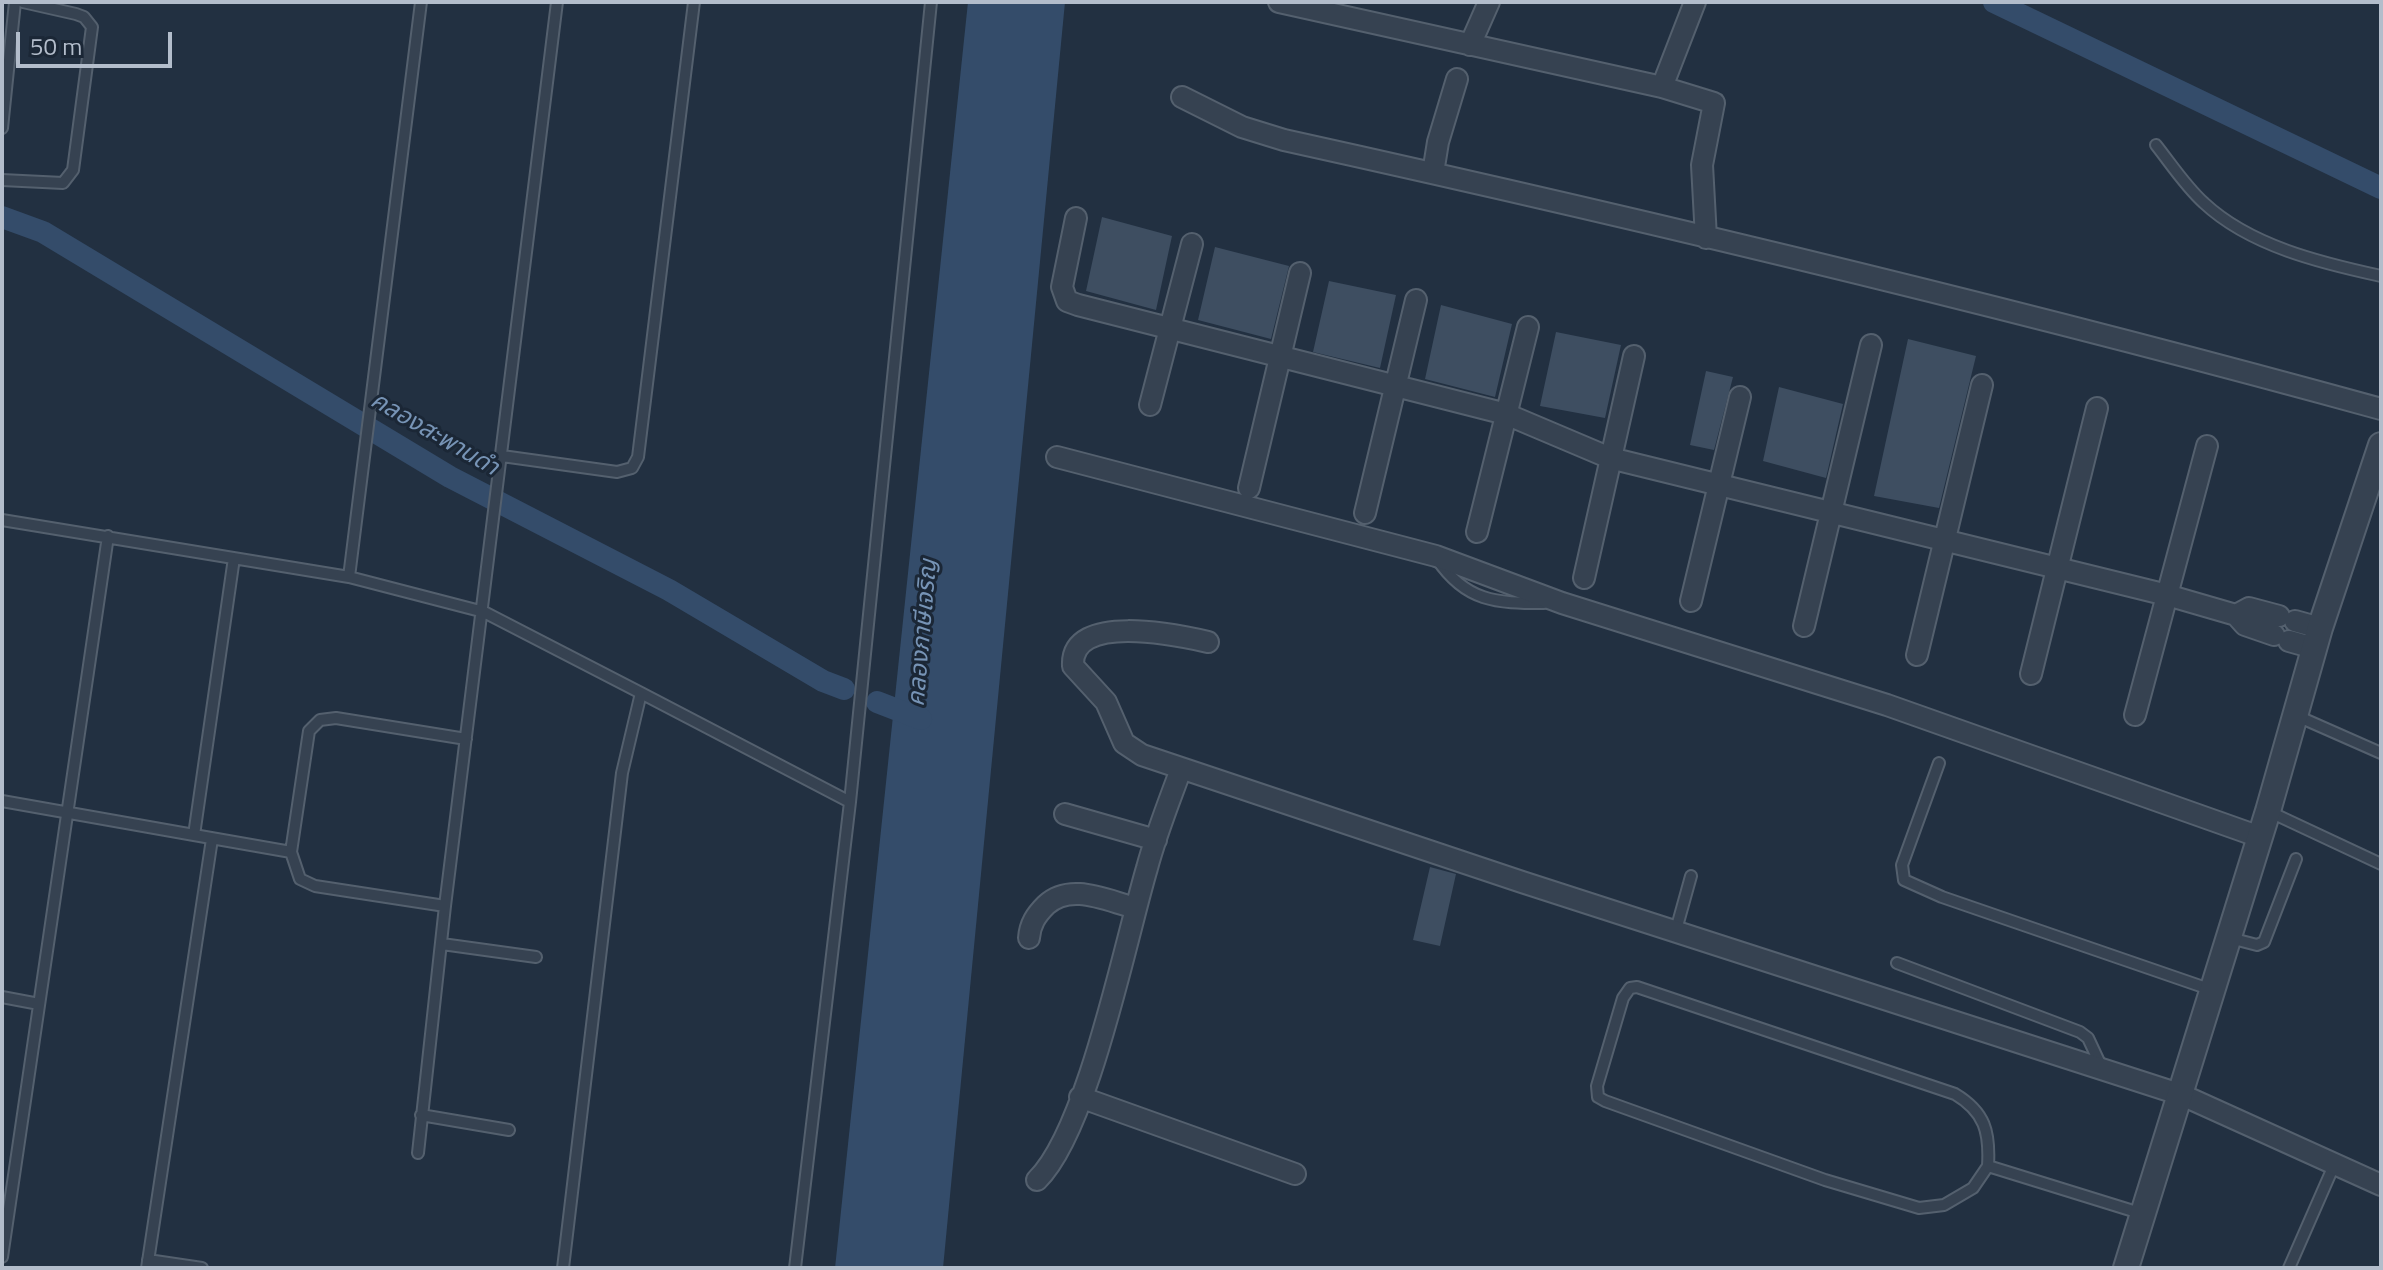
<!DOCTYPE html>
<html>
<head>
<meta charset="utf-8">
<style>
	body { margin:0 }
	#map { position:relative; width:2383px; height:1270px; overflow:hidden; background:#223041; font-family:"Titillium Web",sans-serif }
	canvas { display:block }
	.frame { position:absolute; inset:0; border:4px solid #b3bdcb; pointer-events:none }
	.scale { position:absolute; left:16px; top:32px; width:156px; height:36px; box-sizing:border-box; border:4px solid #b3bdcb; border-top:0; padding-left:10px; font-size:24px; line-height:28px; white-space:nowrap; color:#b3bdcb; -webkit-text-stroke:6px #1b2736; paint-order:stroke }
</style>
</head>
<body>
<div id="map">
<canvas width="2383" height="1270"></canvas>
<div class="frame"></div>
<div class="scale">50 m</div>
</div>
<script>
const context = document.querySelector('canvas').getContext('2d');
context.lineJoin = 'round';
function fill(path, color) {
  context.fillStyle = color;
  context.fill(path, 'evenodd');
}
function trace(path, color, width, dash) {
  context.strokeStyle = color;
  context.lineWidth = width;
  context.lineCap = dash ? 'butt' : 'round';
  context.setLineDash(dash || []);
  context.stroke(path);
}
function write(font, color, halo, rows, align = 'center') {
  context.font = font + ' "Titillium Web","Noto Sans Thai",sans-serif';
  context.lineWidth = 6;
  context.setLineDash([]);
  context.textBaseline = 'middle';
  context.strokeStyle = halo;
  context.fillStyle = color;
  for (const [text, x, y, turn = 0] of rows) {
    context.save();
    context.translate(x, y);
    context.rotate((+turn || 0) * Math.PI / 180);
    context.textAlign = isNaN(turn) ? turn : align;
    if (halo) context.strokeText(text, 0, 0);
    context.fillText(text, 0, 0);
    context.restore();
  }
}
const water = new Path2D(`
	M968,2H1065L943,1268H835Z`);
const canal = new Path2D(`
	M1994,2L2381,188
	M2,217L43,232L450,477L669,590L823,681L844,689
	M877,702L921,719`);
const building = new Path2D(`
	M1102,217L1172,236L1156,310L1086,291Z
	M1215,247L1289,266L1271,339L1198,320Z
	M1329,281L1396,295L1380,368L1313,352Z
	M1441,305L1512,324L1495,397L1425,379Z
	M1556,332L1621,345L1605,418L1540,406Z
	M1908,339L1976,356L1939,508L1874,496Z
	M1706,371L1733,377L1714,450L1690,445Z
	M1779,387L1843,404L1826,478L1763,461Z
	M1430,867L1456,874L1440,946L1413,940Z`);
const service = new Path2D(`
	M2,128L15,2
	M2156,145C2171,164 2186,187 2204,203C2250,246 2321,263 2381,276
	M2,180L63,183L73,170L92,27L84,17L76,14L23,2
	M502,456L617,472L632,468L638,457L694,2
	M2,520L349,577L484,612L641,693L622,773L563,1268
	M1437,559C1466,602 1496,603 1544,603
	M349,577L421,2
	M641,693L850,802
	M2297,716L2381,753
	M1939,763L1902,865L1904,880L1942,897L2212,990
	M2,801L194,835L234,558
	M2270,812L2381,864
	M194,835L291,852
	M445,906L315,886L300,879L291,852L309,731L320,720L336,718L466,739
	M1676,930L1691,876
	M2230,938L2257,945L2264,942L2296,859
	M442,944L536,957
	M1897,963L2080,1032L2088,1038L2102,1068
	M2,997L39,1004
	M421,1115L509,1130
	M418,1153L445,906L557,2
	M1988,1166L1973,1188L1944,1205L1919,1208L1825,1180L1605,1101L1598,1097L1597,1086L1623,998L1630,988L1637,987L1955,1094C1985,1112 1990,1132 1988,1166L2143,1214
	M2,1257L108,536
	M148,1260L202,1268
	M147,1268L212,839
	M795,1268L850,802L931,2
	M2289,1268L2335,1163`);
const minor = new Path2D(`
	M1279,2L1662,87L1714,103L1702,165L1706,238
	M1470,45L1489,2
	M1662,87L1695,2
	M1182,97L1242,127L1284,140C1651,221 2018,309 2381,409
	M1433,173L1438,142L1457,79
	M1076,218L1062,287L1067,301L1078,305L1506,414L1610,458L2167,595L2236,615L2245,625L2274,635
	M1150,405L1192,244
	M1057,457L1436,556L1562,603L1887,705L2260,837
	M1249,488L1300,273
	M1365,513L1416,300
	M1477,532L1528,327
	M1584,578L1634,356
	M1691,601L1740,397
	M2236,615L2249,608L2279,616
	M2295,621L2320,628
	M1804,626L1871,345
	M2289,641L2314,648
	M1208,642C1177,635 1070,612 1073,666L1106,702L1124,743L1142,755L1522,882L2182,1095L2381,1185
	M1917,655L1982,385
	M2031,674L2097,408
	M2135,715L2207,446
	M1065,814L1156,840
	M1029,938C1030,924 1036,915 1046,905C1071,882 1107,901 1136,908
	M1080,1097L1295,1174
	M1037,1180C1088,1130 1125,942 1147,868C1156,834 1169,802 1181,769`);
const tertiary = new Path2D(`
	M2126,1268L2268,811L2320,628L2381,445`);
const waterNames = [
	["คลองสะพานดำ",434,435,30],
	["คลองภาษีเจริญ",924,633,-85]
];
fill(water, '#344c6a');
trace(canal, '#344c6a', 22);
fill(building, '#3e4e61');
trace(service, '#54606e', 14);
trace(minor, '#54606e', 24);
trace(tertiary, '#54606e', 28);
trace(service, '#364251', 10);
trace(minor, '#364251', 20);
trace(tertiary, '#364251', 24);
write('italic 24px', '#7794b6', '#1b2736', waterNames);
</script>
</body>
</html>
